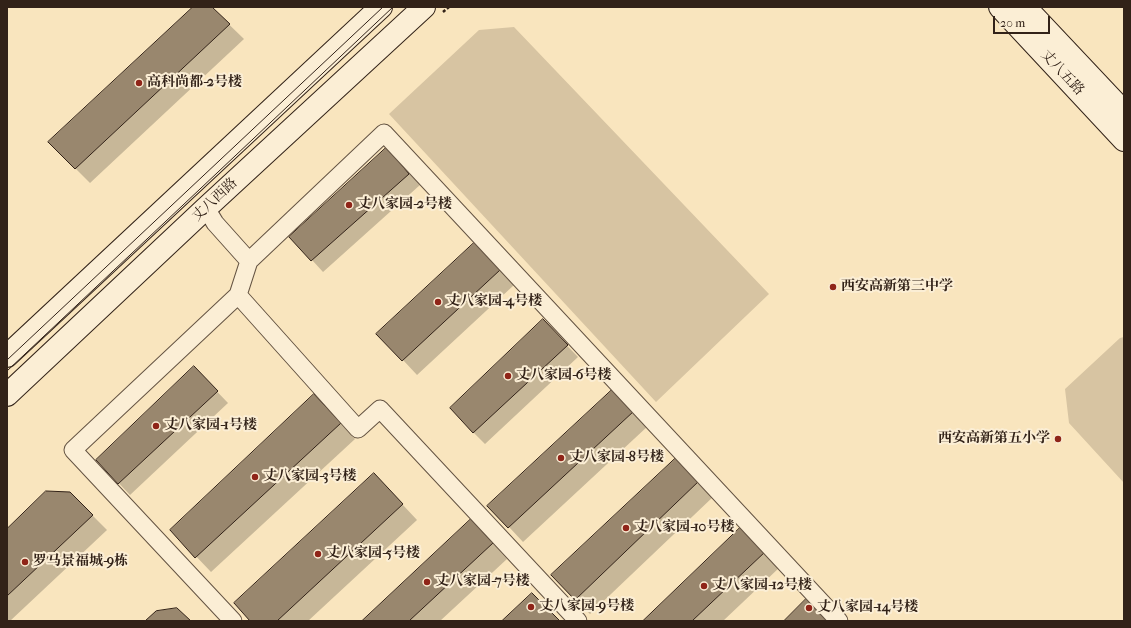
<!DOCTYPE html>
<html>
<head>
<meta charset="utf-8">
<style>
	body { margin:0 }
	#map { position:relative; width:1131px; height:628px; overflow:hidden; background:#f9e5be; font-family:"IM FELL French Canon",serif }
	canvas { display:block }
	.frame { position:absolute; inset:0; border:8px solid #322218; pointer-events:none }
	.scale { position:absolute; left:993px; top:16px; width:57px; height:18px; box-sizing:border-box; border:2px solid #322218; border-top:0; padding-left:5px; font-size:12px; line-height:14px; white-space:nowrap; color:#322218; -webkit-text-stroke:3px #fbeed5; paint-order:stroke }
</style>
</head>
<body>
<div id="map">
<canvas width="1131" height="628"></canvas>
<div class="frame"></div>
<div class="scale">20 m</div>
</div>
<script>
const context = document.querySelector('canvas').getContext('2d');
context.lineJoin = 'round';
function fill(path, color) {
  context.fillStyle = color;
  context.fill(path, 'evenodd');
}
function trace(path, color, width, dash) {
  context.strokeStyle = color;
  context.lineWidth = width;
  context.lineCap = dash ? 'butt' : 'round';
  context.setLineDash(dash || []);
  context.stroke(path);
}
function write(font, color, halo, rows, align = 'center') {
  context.font = font + ' "IM FELL French Canon","Noto Serif SC",serif';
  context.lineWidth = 4;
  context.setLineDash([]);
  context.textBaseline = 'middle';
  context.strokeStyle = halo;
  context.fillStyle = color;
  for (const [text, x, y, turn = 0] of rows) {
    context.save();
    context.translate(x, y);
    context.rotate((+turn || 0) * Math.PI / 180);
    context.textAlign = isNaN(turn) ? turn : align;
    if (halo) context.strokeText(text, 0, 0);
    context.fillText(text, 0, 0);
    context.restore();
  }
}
const green = new Path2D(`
	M514,27L769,294L656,402L389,114L479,30Z
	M1124,337V483L1069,423L1065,389L1120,338Z`);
const shadow = new Path2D(`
	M194,7H211L244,39L90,183L49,142Z
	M398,160L420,185L323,272L291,237Z
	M489,258L514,285L417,375L403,360Z
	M543,321L578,357L485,444L473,432Z
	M205,379L228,403L130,495L97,460Z
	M613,390L648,426L523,542L509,527Z
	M328,410L355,439L211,572L171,530Z
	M678,458L714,496L590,614L575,599Z
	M388,489L417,520L308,621H252Z
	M85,508L107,530L10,621H7V530Z
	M742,528L780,567L723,621H644Z
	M485,535L507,559L440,621H364Z`);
const building = new Path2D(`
	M193,7H212L230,24L75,169L48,142Z
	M387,147L409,174L311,261L289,237Z
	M475,242L500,270L402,361L376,334Z
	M543,319L568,345L473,433L450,408Z
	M194,366L218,391L118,484L96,460Z
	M613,389L634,411L508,528L487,506Z
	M314,394L341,423L195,558L170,530Z
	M678,456L700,480L575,600L551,575Z
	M374,473L403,504L277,621H250L234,603Z
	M46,491L70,492L93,515L7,596V529Z
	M471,519L493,543L409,621H362Z
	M742,526L766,551L692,621H643Z
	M532,593L560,621H502Z
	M810,595L833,621H784Z
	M177,608L191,621H145L156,611Z`);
const path = new Path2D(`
	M443,12L449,7`);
const street = new Path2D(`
	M206,208L215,223L249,261L238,295L358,429L380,409L578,621
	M249,261L384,133L839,621
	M233,621L73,450L238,295`);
const secondary = new Path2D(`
	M1000,7L1124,140
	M1025,7L1124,112
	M7,356L381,7
	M7,395L206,208L424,7`);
const tram = new Path2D(`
	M7,360L383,7
	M7,371L393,7`);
const markers = [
	[139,83,4,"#8f2418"],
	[349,205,4,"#8f2418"],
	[833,287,4,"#8f2418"],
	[438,302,4,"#8f2418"],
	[508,376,4,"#8f2418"],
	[156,426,4,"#8f2418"],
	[1058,439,4,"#8f2418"],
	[561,458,4,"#8f2418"],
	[255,477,4,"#8f2418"],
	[626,528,4,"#8f2418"],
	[318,554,4,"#8f2418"],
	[25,562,4,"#8f2418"],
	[427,582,4,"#8f2418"],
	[704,586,4,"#8f2418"],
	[531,607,4,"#8f2418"],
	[809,608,4,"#8f2418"]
];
const streetNames = [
	["丈八五路",1062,73,47],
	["丈八西路",215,200,-43]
];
const poiNames = [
	["高科尚都-2号楼",147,83],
	["丈八家园-2号楼",357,205],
	["西安高新第三中学",841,287],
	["丈八家园-4号楼",446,302],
	["丈八家园-6号楼",516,376],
	["丈八家园-1号楼",164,426],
	["西安高新第五小学",1050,439,"right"],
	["丈八家园-8号楼",569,458],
	["丈八家园-3号楼",263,477],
	["丈八家园-10号楼",634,528],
	["丈八家园-5号楼",326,554],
	["罗马景福城-9栋",33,562],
	["丈八家园-7号楼",435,582],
	["丈八家园-12号楼",712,586],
	["丈八家园-9号楼",539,607],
	["丈八家园-14号楼",817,608]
];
fill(green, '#d7c4a2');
fill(shadow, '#0003');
fill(building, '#99876e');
trace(building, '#322218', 1);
trace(street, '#645342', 19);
trace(secondary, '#322218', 24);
trace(path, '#322218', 2.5, [3, 2]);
trace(street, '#fbeed5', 17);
trace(secondary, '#fbeed5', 22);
trace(tram, '#322218', 1);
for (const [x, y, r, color] of markers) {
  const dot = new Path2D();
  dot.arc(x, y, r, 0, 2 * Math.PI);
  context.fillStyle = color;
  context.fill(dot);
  trace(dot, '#fbeed5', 1.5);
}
write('14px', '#322218', '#fbeed5', streetNames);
write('bold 14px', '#322218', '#fbeed5', poiNames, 'left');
</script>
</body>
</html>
